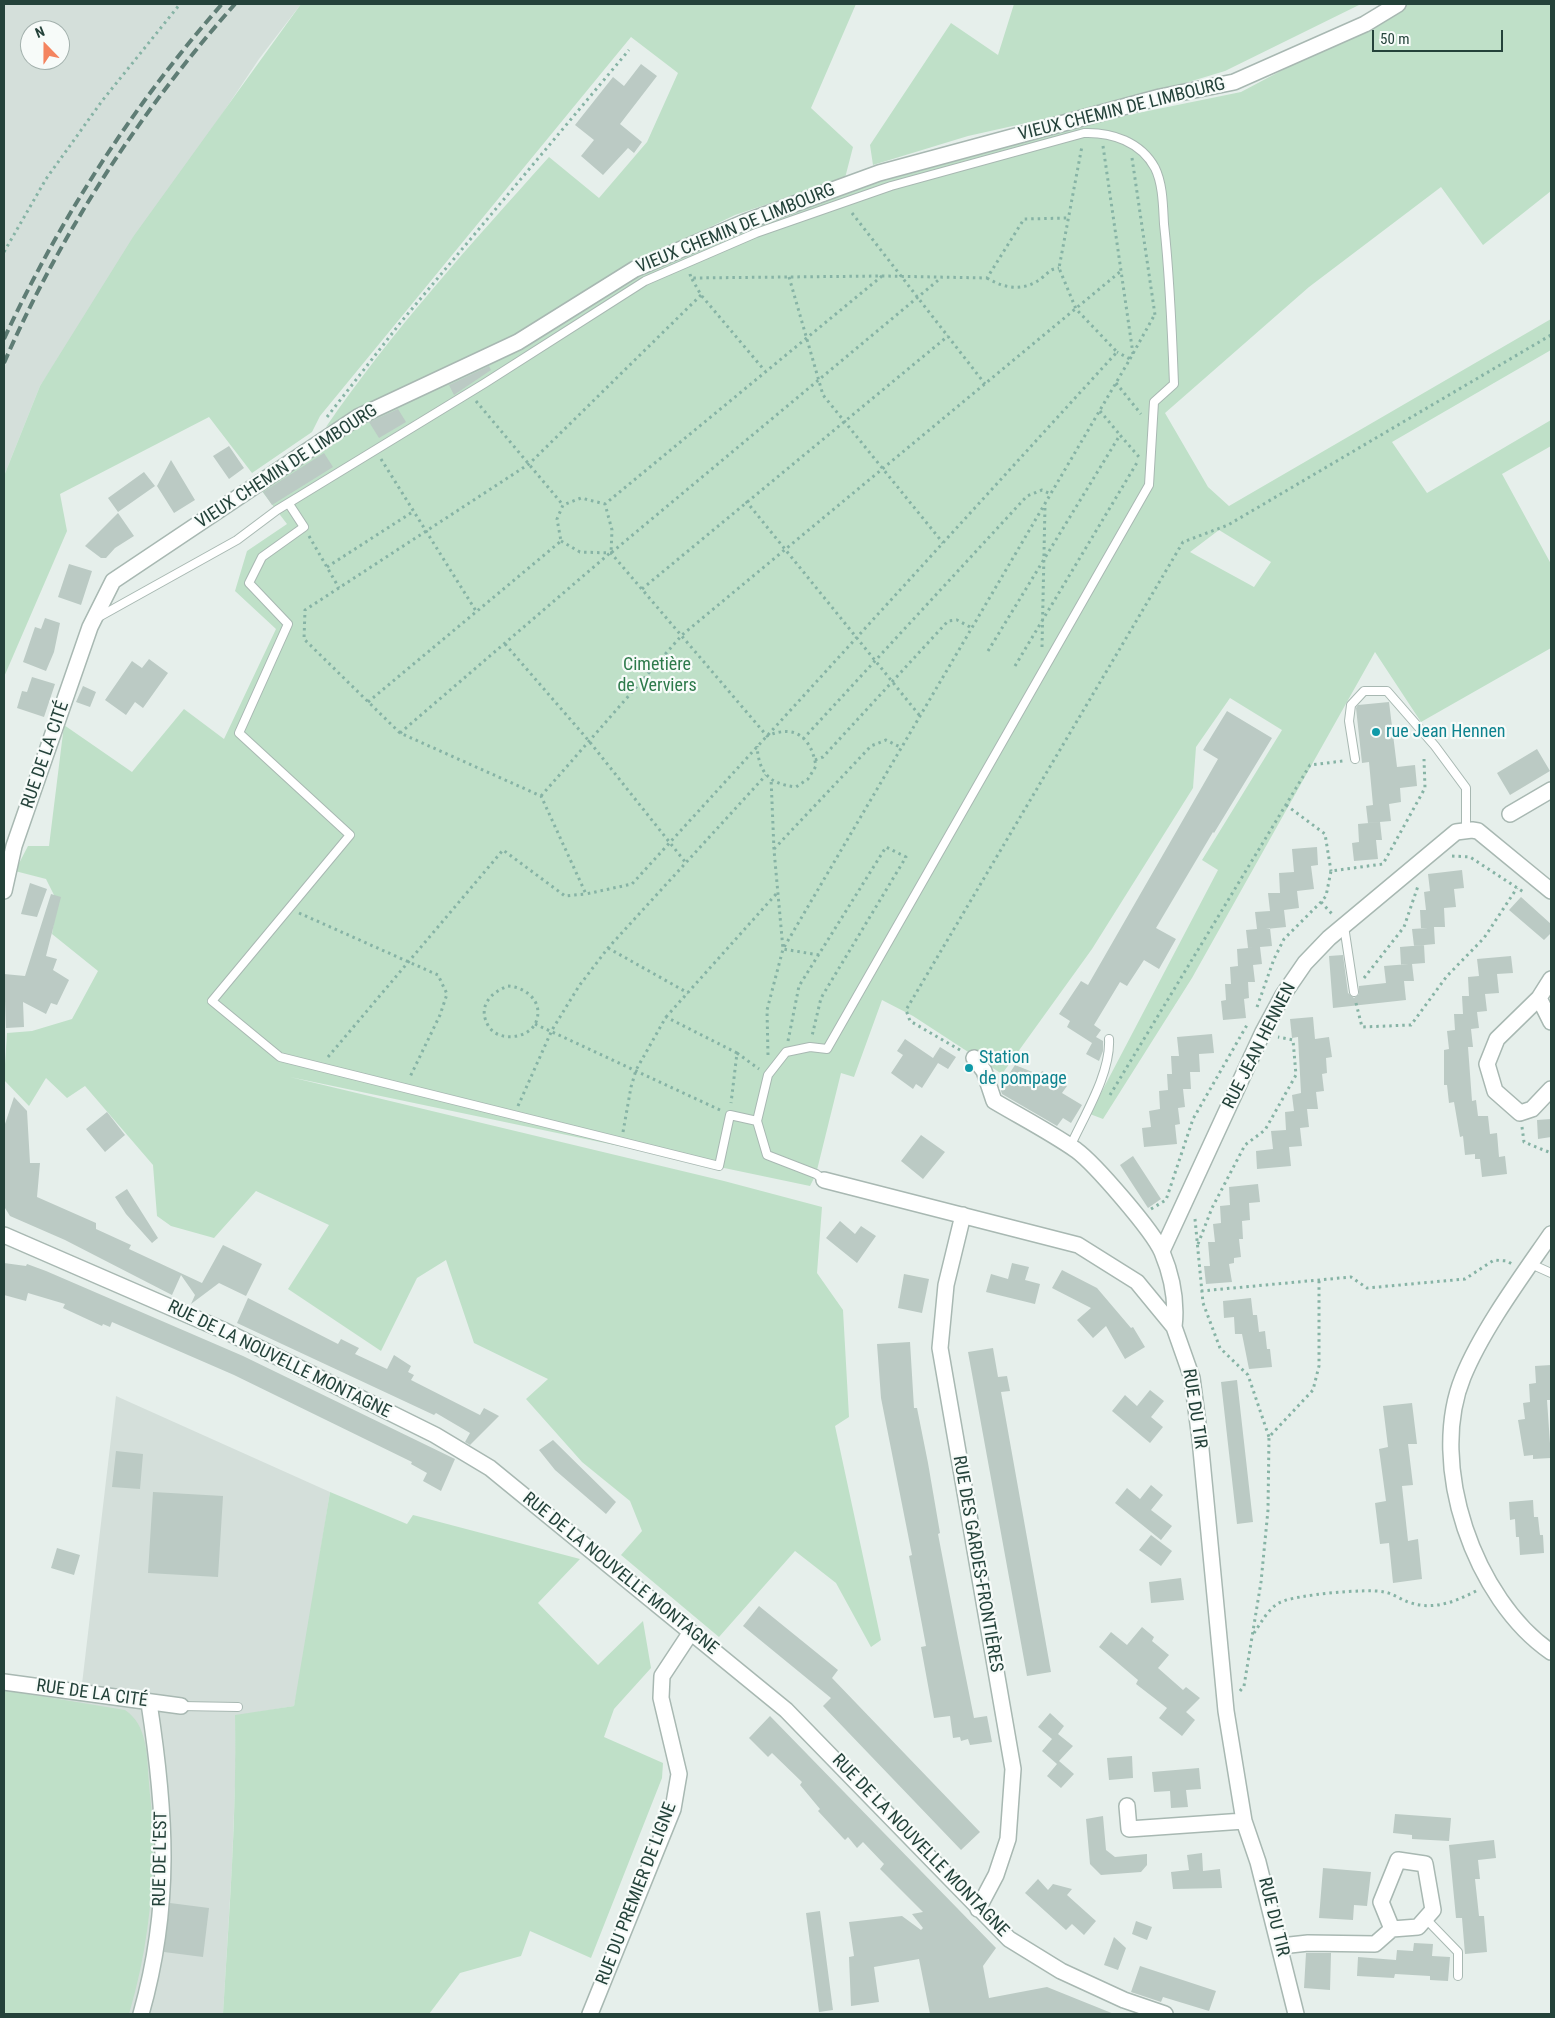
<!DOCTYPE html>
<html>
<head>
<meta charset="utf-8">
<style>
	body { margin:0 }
	#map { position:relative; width:1555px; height:2018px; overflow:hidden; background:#e6efeb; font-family:"Roboto Condensed",sans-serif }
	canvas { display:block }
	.frame { position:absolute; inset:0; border:5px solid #24423a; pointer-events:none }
	.north { position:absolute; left:20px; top:20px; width:50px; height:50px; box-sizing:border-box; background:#f7fbf9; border:1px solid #a3b1ad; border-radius:50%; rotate:338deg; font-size:14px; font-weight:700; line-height:20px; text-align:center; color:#24423a }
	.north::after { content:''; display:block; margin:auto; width:18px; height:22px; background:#f4845f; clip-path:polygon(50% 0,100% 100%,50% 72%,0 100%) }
	.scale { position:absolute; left:1372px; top:30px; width:131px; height:22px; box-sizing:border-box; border:2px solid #24423a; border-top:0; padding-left:6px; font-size:15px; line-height:18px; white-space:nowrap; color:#24423a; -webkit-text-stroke:4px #f7fbf9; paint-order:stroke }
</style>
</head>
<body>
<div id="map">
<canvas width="1555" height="2018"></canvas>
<div class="frame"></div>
<div class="north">N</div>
<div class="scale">50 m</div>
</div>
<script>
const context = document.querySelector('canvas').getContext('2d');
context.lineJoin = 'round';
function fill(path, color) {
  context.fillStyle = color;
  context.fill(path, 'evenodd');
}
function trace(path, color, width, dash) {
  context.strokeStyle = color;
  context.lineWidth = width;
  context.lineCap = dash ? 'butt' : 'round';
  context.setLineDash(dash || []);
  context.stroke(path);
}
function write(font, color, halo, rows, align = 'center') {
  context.font = font + ' "Roboto Condensed",sans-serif';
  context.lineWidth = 4.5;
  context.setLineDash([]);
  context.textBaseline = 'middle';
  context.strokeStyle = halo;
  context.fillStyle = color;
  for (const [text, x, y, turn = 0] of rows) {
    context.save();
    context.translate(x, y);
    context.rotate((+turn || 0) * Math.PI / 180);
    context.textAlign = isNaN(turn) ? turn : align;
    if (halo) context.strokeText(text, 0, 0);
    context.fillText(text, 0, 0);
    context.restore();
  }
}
const built = new Path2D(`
	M4,4H301L259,59L40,386L4,476ZM30,30H60V60H30Z
	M116,1396L330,1492L301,1674L294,1706L235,1716L236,1760L232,1866L223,2014H4V1690L80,1701Z`);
const green = new Path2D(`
	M301,4H856L811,108L853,147L845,178L735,215L615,273L518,333L326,427C392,331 471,244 549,157L599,198L647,142L678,73L631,37L320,416L312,432L252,473L209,417L60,494L67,531L4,677V476L40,386L133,237Z
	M1014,4H1361L1225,71L1129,100L968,136L873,165L870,145L951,23L998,55Z
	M1407,4H1551V191L1483,245L1441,187L1309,287L1165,413L1208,487L1229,506L1551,319V350L1392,442L1427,493L1551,420V446L1502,474L1551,564V648L1421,722L1375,652L1192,978L1103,1119L1090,1114L1218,870L1202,860L1282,730L1230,698L1196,747L1193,788L1092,949L1002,1074L913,1016L882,1000L854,1077L841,1073L816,1174L810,1186L290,1077L724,1181L822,1207L817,1273L843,1310L849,1417L835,1426L881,1640L871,1647L836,1583L795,1551L719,1637L621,1555L642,1531L630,1501L582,1462L526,1399L548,1379L474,1343L446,1260L417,1278L381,1351L288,1289L329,1225L256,1191L214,1238L171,1226L157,1216L153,1165L85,1086L67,1098L46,1078L29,1106L4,1080L7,1033L32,1031L72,1019L98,971L52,934L57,901L46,879L15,871L28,846H49L64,725L132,772L184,709L224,739L276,629L235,591L247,551L287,524L261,490L358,424L512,352L641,274L750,228L886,178L1094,122L1241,92ZM1219,530L1271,562L1254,587L1190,552Z
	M330,1492L407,1524L413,1515L580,1559L538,1603L598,1665L643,1621L651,1668L614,1709L604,1737L663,1763L662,1778L591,1958L530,1931L521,1956L460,1973L429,2014H223C229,1915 237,1815 235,1715L294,1706Z
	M4,1690L125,1710C148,1725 147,1757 149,1783C150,1801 154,1821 154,1840C153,1898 146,1958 129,2014H4Z`);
const building = new Path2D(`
	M641,64L657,76L620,124L642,142L634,153L628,148L603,175L581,156L594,140L575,125L613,77L624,86Z
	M489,366L491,370L454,395L449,385Z
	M398,409L406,422L379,438L369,422Z
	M229,446L244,468L229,479L213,456Z
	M324,453L333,467L272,505L263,492Z
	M171,460L195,500L174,513L157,486Z
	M144,472L155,486L118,512L108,498Z
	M118,513L134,536L115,548L106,558H101L85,546Z
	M69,564L92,571L81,605L58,597Z
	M45,618L60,623L54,652L46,671L23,662L35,627L41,629Z
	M149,659L168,673L143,708L135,702L126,715L105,700L132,661L142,668Z
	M32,677L55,684L44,717L17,708L22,691L27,692Z
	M83,686L96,692L90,707L76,702Z
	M1389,702L1397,767L1415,765L1417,786L1400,788L1401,802L1389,804L1391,821L1368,823L1366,806L1373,805L1369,762L1362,763L1356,708L1358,705Z
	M1227,711L1272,738L1214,833L1213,832L1156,928L1176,939L1159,969L1144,960L1127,986L1120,982L1094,1025L1101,1030L1096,1037L1103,1041V1051L1099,1061L1086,1054L1092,1043L1067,1027L1070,1021L1059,1014L1081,981L1088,985L1218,759L1203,750Z
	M1537,749L1550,771L1510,795L1497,773Z
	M1380,822L1382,840H1376L1378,859L1354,861L1352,843L1359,842L1358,824Z
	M1317,847L1318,865L1311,866L1314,889L1297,891L1299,908L1284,910L1286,927L1266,929L1270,928L1272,946L1248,948L1246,930L1257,929L1255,912L1270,911L1268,893H1280L1279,873L1294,872L1292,849Z
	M1462,870L1464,888L1454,889L1456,907L1444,908L1445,927H1434L1435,944L1414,946L1412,929L1428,928H1421L1420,910H1426L1424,892L1430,891L1428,874Z
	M30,883L47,889L37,917L21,914Z
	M51,894L61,897L46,956L57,959L53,970L69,980L57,1005L51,1003L46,1014L23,1002L24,1027L6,1028L4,974L25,976Z
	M1521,897L1551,924V933L1544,940L1509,910Z
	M1424,945L1425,963L1412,964L1414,981H1404L1406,1000L1333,1008L1329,956L1343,955L1348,993L1354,998L1359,994V986L1386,983L1384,966L1409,964L1401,965L1400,947Z
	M1260,947L1262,964L1253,965L1255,982H1248L1249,998L1244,999L1246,1018L1223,1020L1221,1001L1226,1000L1225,984H1231L1230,967L1238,966L1237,949Z
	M1511,956L1513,973L1497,974L1499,993L1485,994L1487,1011L1477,1012L1479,1028L1471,1029L1473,1047H1468L1472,1101L1476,1100L1478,1116H1488L1490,1134L1497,1133L1499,1157L1505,1156L1507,1174L1482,1177L1480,1159H1475V1154L1465,1155L1463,1136L1460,1137L1454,1102L1449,1103L1447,1085H1444V1050L1449,1049L1447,1031L1455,1030L1454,1014H1463L1462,996H1469L1468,977L1479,976L1477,959Z
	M1313,1017L1315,1039L1329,1037L1332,1057L1326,1058L1327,1073L1322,1074L1324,1091L1316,1092L1318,1109H1307L1309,1127L1300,1128L1302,1146L1289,1147L1291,1166L1257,1169L1256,1151L1273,1149L1271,1131L1286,1130L1285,1112L1294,1111L1292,1095L1301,1093L1298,1037L1292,1038L1290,1019Z
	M1212,1034L1214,1053L1199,1054L1200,1072H1190L1191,1089H1183L1185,1107L1178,1108L1180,1124L1175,1125L1177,1144L1144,1147L1142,1128L1151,1127L1149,1111L1160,1109L1159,1091L1168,1090L1167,1074H1172L1171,1056H1179L1177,1037Z
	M905,1039L933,1058L940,1047L956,1057L948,1069L938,1063L922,1088L916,1084L913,1089L891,1073L903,1055L897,1051Z
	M1015,1065L1040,1075L1042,1071L1067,1086L1062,1093L1082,1105L1071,1123L1063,1118L1057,1126L1002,1094L1000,1088Z
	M14,1097L27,1111L30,1163H40L37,1197L96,1223V1229L131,1245L129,1249L202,1283L223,1245L262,1264L246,1296L219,1283L191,1304L195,1295L181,1275L172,1295L65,1240L10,1216L5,1208V1124Z
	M107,1112L125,1135L105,1152L86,1129Z
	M1551,1119V1137L1538,1139L1537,1120Z
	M921,1135L945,1152L923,1179L901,1161Z
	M1133,1156L1161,1199L1148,1208L1120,1165Z
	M1258,1184L1260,1202L1249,1203L1250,1220L1242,1221L1243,1239H1239L1241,1257L1234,1258V1263L1229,1264L1232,1282L1206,1284L1204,1266H1210L1208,1242H1215L1213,1224L1221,1223L1220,1206L1230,1205L1229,1187Z
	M127,1189L158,1238L152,1243L126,1214L115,1197Z
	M840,1221L855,1234L861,1226L876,1236L857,1263L826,1238Z
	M4,1263L26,1266L27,1264L46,1271L243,1356L455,1459L441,1491L423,1481L427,1473L411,1464L412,1462L234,1375L112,1322L110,1327L103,1324L102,1326L63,1308L65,1304L28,1293L26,1301L4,1295Z
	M1012,1263L1029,1267L1025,1280L1040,1284L1035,1304L986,1292L991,1274L1008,1279Z
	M1062,1270L1097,1288L1131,1328L1133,1327L1145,1347L1125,1359L1106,1326L1093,1338L1077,1320L1091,1308L1052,1288Z
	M904,1274L929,1279L922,1313L898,1308Z
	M248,1298L338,1344L341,1339L359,1348L355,1354L387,1369L394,1355L411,1366L408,1372L414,1375L411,1380L480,1415L484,1408L499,1416L470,1445L465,1442L470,1433L436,1413L434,1415L237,1323Z
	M1251,1298L1253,1315H1257L1259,1332L1265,1331L1267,1349H1270L1272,1367L1249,1369L1242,1334H1235L1234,1317L1224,1318L1223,1301Z
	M910,1342L914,1408H917L928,1463L940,1533L938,1534L958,1638L974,1718L987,1716L992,1742L970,1745L968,1739L961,1741L960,1737L953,1738L950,1716L934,1718L921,1647L926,1646L909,1556L912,1555L881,1398L877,1344Z
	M993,1348L998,1377L1007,1376L1010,1391L1001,1392L1051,1672L1027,1676L968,1352Z
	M1551,1365V1400H1547L1551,1458L1533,1459V1455L1524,1456L1518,1420L1525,1419L1523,1403L1530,1402L1529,1384L1536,1383L1535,1366Z
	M1237,1380L1253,1522L1237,1524L1221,1382Z
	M1150,1390L1164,1401L1151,1417L1163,1427L1150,1443L1112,1411L1125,1395L1137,1406Z
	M1412,1403L1417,1444H1408L1413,1485L1402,1486L1408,1541L1418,1539L1422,1579L1393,1583L1389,1543L1380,1544L1375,1503L1386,1501L1379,1449L1388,1447L1383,1406Z
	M553,1440L616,1502L606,1514L555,1470L539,1450Z
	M116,1451L143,1454L140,1489L112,1487Z
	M1151,1485L1163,1495L1151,1510L1172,1526L1161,1540L1115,1503L1127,1488L1140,1499Z
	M153,1492L223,1496L218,1577L148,1573Z
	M1533,1500L1534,1517H1538L1540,1535H1543L1544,1553L1520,1555L1519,1537H1516L1515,1519L1510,1520L1509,1502Z
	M1151,1535L1172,1551L1161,1566L1139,1550Z
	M57,1548L80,1555L74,1575L51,1568Z
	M1181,1578L1184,1600L1151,1603L1149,1582Z
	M759,1606L838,1670L832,1678L980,1832L961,1850L823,1706L831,1698L743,1626Z
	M1142,1627L1154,1637L1152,1641L1169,1655L1158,1668L1183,1690L1186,1687L1200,1698L1186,1712L1195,1720L1182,1736L1159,1718L1167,1708L1136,1684L1138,1680L1099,1647L1111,1632L1127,1645Z
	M1050,1713L1064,1726L1058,1734L1073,1746L1059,1761L1074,1774L1061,1788L1047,1776L1057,1764L1042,1751L1052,1739L1038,1727Z
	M770,1716L996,1948L983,1966L989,1998L1047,1987L1114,2014H930L919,1959L874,1967L879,2002L851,2006L849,1957L854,1956L849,1922L902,1916L921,1930L923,1928L912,1914L923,1912L880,1869L884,1864L863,1842L857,1848L848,1837L845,1840L843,1838L818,1811L820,1809L800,1785L802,1782L772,1753L768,1757L749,1738Z
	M1132,1756L1133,1778L1109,1780L1107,1758Z
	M1199,1768L1201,1789L1186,1790L1188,1807L1171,1808L1170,1791L1154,1792L1152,1772Z
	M1395,1814L1451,1818L1449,1841L1412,1839V1835L1393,1833Z
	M1103,1816L1106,1850L1115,1857L1147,1854V1865L1141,1872L1101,1875L1090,1864L1086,1819Z
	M1494,1840L1496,1858L1478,1860L1480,1879H1475L1479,1916H1484L1487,1952L1465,1954L1462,1918H1456L1449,1845Z
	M1202,1853L1203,1871L1220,1869L1222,1888L1173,1889L1171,1872L1189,1870L1187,1855Z
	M1323,1868L1371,1872L1367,1906L1354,1905L1353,1920L1319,1918Z
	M1038,1879L1048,1890L1053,1884L1072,1889L1067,1895L1096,1921L1084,1935L1072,1924L1066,1930L1025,1893Z
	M170,1903L209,1908L203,1957L164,1952Z
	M820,1911L833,2010L819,2012L806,1913Z
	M1136,1921L1152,1927L1147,1940L1132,1934Z
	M1114,1937L1126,1948L1118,1970L1104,1965Z
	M1414,1943L1433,1944L1432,1956L1450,1957L1448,1981L1430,1980V1976L1395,1974L1394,1978L1357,1976L1358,1957L1396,1960L1397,1950L1413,1951Z
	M1306,1953H1331L1330,1990L1304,1988Z
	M1140,1966L1216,1991L1209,2011L1163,1997L1161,2002L1131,1992Z`);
const path = new Path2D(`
	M1103,146L1133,354
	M1132,158L1155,315
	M852,213L985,384
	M4,252L46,179L102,101L180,4
	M690,274L691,278L882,276L987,278L1024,219L1069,218
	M882,276L605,504L612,530L611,553L942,277
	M789,277L823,395L943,543
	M987,278C1005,289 1025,292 1043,277C1049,272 1050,269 1059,268
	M692,279L701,295L765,371
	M701,295L529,464L305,610L304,639L400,733L541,796L586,894L632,884L1117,352L1076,309L1059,268L1082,146
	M1130,359L1155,314
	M1116,383L1141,414
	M476,401L563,505
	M1100,411L1120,435
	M327,417L401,322L629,50
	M381,459L476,611
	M746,501L920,716
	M309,536L339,588
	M561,541L580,552L611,553L767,736C795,724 811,737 816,766L808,779L796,787C769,784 759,773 757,746
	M327,567L414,511
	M642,589L948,336
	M505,644L589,741L686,863
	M1042,647L1045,506
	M988,651L1120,435L1139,457
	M1015,666L1138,461
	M368,702L561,541L557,519L563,505L581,498L605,504
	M400,733L610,553
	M803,739L1027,496L1042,490L1051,494
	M815,760L823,757L948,621L957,620L972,628
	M541,796L682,635L1121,271
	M1286,805L1325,834L1331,871
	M774,849L871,746L886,740L902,748
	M1452,856L1470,857L1525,893
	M1321,902L1333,915
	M299,913L438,975L447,994L440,1015L409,1079
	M608,948L688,993
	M819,955L783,949L1130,359L1117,352
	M1364,978L1404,927L1418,886
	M508,986C526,987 544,1002 536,1022C529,1039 499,1042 489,1027C477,1008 489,993 508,986Z
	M1356,1003L1362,1027L1411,1025L1447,976L1484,938L1517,888
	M1257,1007L1274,959L1284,939L1321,902L1326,896L1331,871L1383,864L1425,788L1424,759
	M666,1017L777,893
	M535,1024L720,1110
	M788,1041L799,986L886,847L906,857L821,998L812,1036
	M960,1050L910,1021L906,1010L1183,542L1228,525L1551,335
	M737,1053L759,1069
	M768,1055L767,1010L783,949L774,850L771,778
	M328,1057L503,850L565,896L585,894
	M1110,1095L1310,765L1343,761
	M518,1106L552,1030L579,986L608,948L766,775
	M1522,1127L1524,1142L1551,1153
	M623,1132L631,1087L636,1070L666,1017L737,1053L731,1103
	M1151,1209L1166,1200L1193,1119L1247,1025
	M1195,1219L1203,1303L1220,1348L1248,1375L1269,1437
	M1198,1244L1212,1208L1245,1145L1265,1130L1296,1075L1293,1040L1278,1037
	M1201,1291L1351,1277L1367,1288L1465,1279L1494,1260L1507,1261L1512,1264
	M1254,1633C1261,1623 1269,1607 1281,1602C1295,1595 1368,1588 1384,1592C1392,1593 1400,1599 1408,1602C1433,1611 1455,1602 1478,1590
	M1240,1691L1244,1686L1261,1582L1268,1510L1269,1437L1313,1390L1319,1366V1280`);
const service = new Path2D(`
	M289,504L304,527L262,557L249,583L288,624L239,733L350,835L212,1001L280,1057L719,1166L730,1115L757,1121
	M97,618L237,540L277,510L485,383L645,281L756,233L891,186L1084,133C1112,132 1141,142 1155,168C1163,184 1163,207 1164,224C1170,278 1172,330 1174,384L1154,402L1149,485L827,1049L810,1047L786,1052L768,1075L757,1121L767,1155L816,1174L824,1180
	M1355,759L1349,721L1351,705L1364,691H1387L1435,746L1466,788V830
	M1344,926L1354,992
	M1070,1147C1084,1116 1111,1073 1109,1039
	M1531,1264L1551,1273
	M181,1706L238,1707
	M1426,1919L1458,1952V1976`);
const minor = new Path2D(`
	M1510,814L1551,790
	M4,891L14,846L90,627L113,581L358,417L518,342L635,269L745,222L879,173L1160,97L1234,82L1365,24L1398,4
	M1551,979L1539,998L1497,1039L1487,1064L1495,1091L1520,1113L1532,1109L1551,1089
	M1539,998L1551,1022
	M974,1058L984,1071L994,1101C1021,1117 1050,1132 1076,1150C1095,1164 1153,1231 1162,1252C1172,1276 1177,1302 1174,1327
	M824,1180L1078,1245L1137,1282L1174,1327L1192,1378L1200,1439L1226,1711L1244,1821L1258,1862L1296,2014
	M963,1215L946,1285L940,1348L1013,1769L1008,1839L996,1875L978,1909
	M1551,1234C1522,1276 1482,1330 1463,1377C1427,1465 1475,1600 1551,1652
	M4,1235L225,1331L435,1435L490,1468L786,1710L1009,1939L1061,1971L1124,2000L1165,2014
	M1162,1251L1263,1032L1283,995L1305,963L1329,938L1456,832L1472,830L1478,831L1551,891
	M4,1682L181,1706
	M1127,1806L1129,1829L1244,1821
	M1281,1946L1308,1943L1375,1944L1392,1929L1418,1927L1433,1910L1425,1864L1398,1860L1381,1902L1392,1929
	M141,2014C172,1905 166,1813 149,1703
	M590,2014L673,1809L679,1774L661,1698L662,1676L691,1632`);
const rail = new Path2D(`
	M4,339C60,218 134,104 222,4
	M4,363C61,232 141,110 235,4`);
const markers = [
	[1376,732,5,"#0f9aa8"],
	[969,1068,5,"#0f9aa8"]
];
const streetNames = [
	["VIEUX CHEMIN DE LIMBOURG",1122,110,-14],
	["VIEUX CHEMIN DE LIMBOURG",736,229,-22],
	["VIEUX CHEMIN DE LIMBOURG",287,467,-33],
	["RUE DE LA CITÉ",46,755,-71],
	["RUE JEAN HENNEN",1260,1046,-63],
	["RUE DE LA NOUVELLE MONTAGNE",279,1360,26],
	["RUE DU TIR",1194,1409,81],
	["RUE DES GARDES-FRONTIÈRES",977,1564,80],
	["RUE DE LA NOUVELLE MONTAGNE",620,1574,39],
	["RUE DE LA CITÉ",92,1694,8],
	["RUE DE LA NOUVELLE MONTAGNE",920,1846,46],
	["RUE DE L'EST",161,1859,-89],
	["RUE DU PREMIER DE LIGNE",637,1894,-69],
	["RUE DU TIR",1273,1917,76]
];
const parkNames = [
	["Cimetière",657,665],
	["de Verviers",657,686]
];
const cultureNames = [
	["rue Jean Hennen",1386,732],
	["Station",979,1058],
	["de pompage",979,1079]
];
fill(built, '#d4dfda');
fill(green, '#bfe0c8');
fill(building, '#bbcac4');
trace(service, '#a8b8b2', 10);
trace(minor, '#a8b8b2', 18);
trace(path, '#86b3a5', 3, [2.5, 4]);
trace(service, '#fff', 8);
trace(minor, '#fff', 15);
trace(rail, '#5f7d75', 4, [10, 5]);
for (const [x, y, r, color] of markers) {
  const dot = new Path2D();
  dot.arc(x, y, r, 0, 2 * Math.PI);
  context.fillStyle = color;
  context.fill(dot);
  trace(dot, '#f7fbf9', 2);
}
write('18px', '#24423a', '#f7fbf9', streetNames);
write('18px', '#2d7a4b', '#f7fbf9', parkNames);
write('18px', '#0d838f', '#f7fbf9', cultureNames, 'left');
</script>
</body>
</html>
